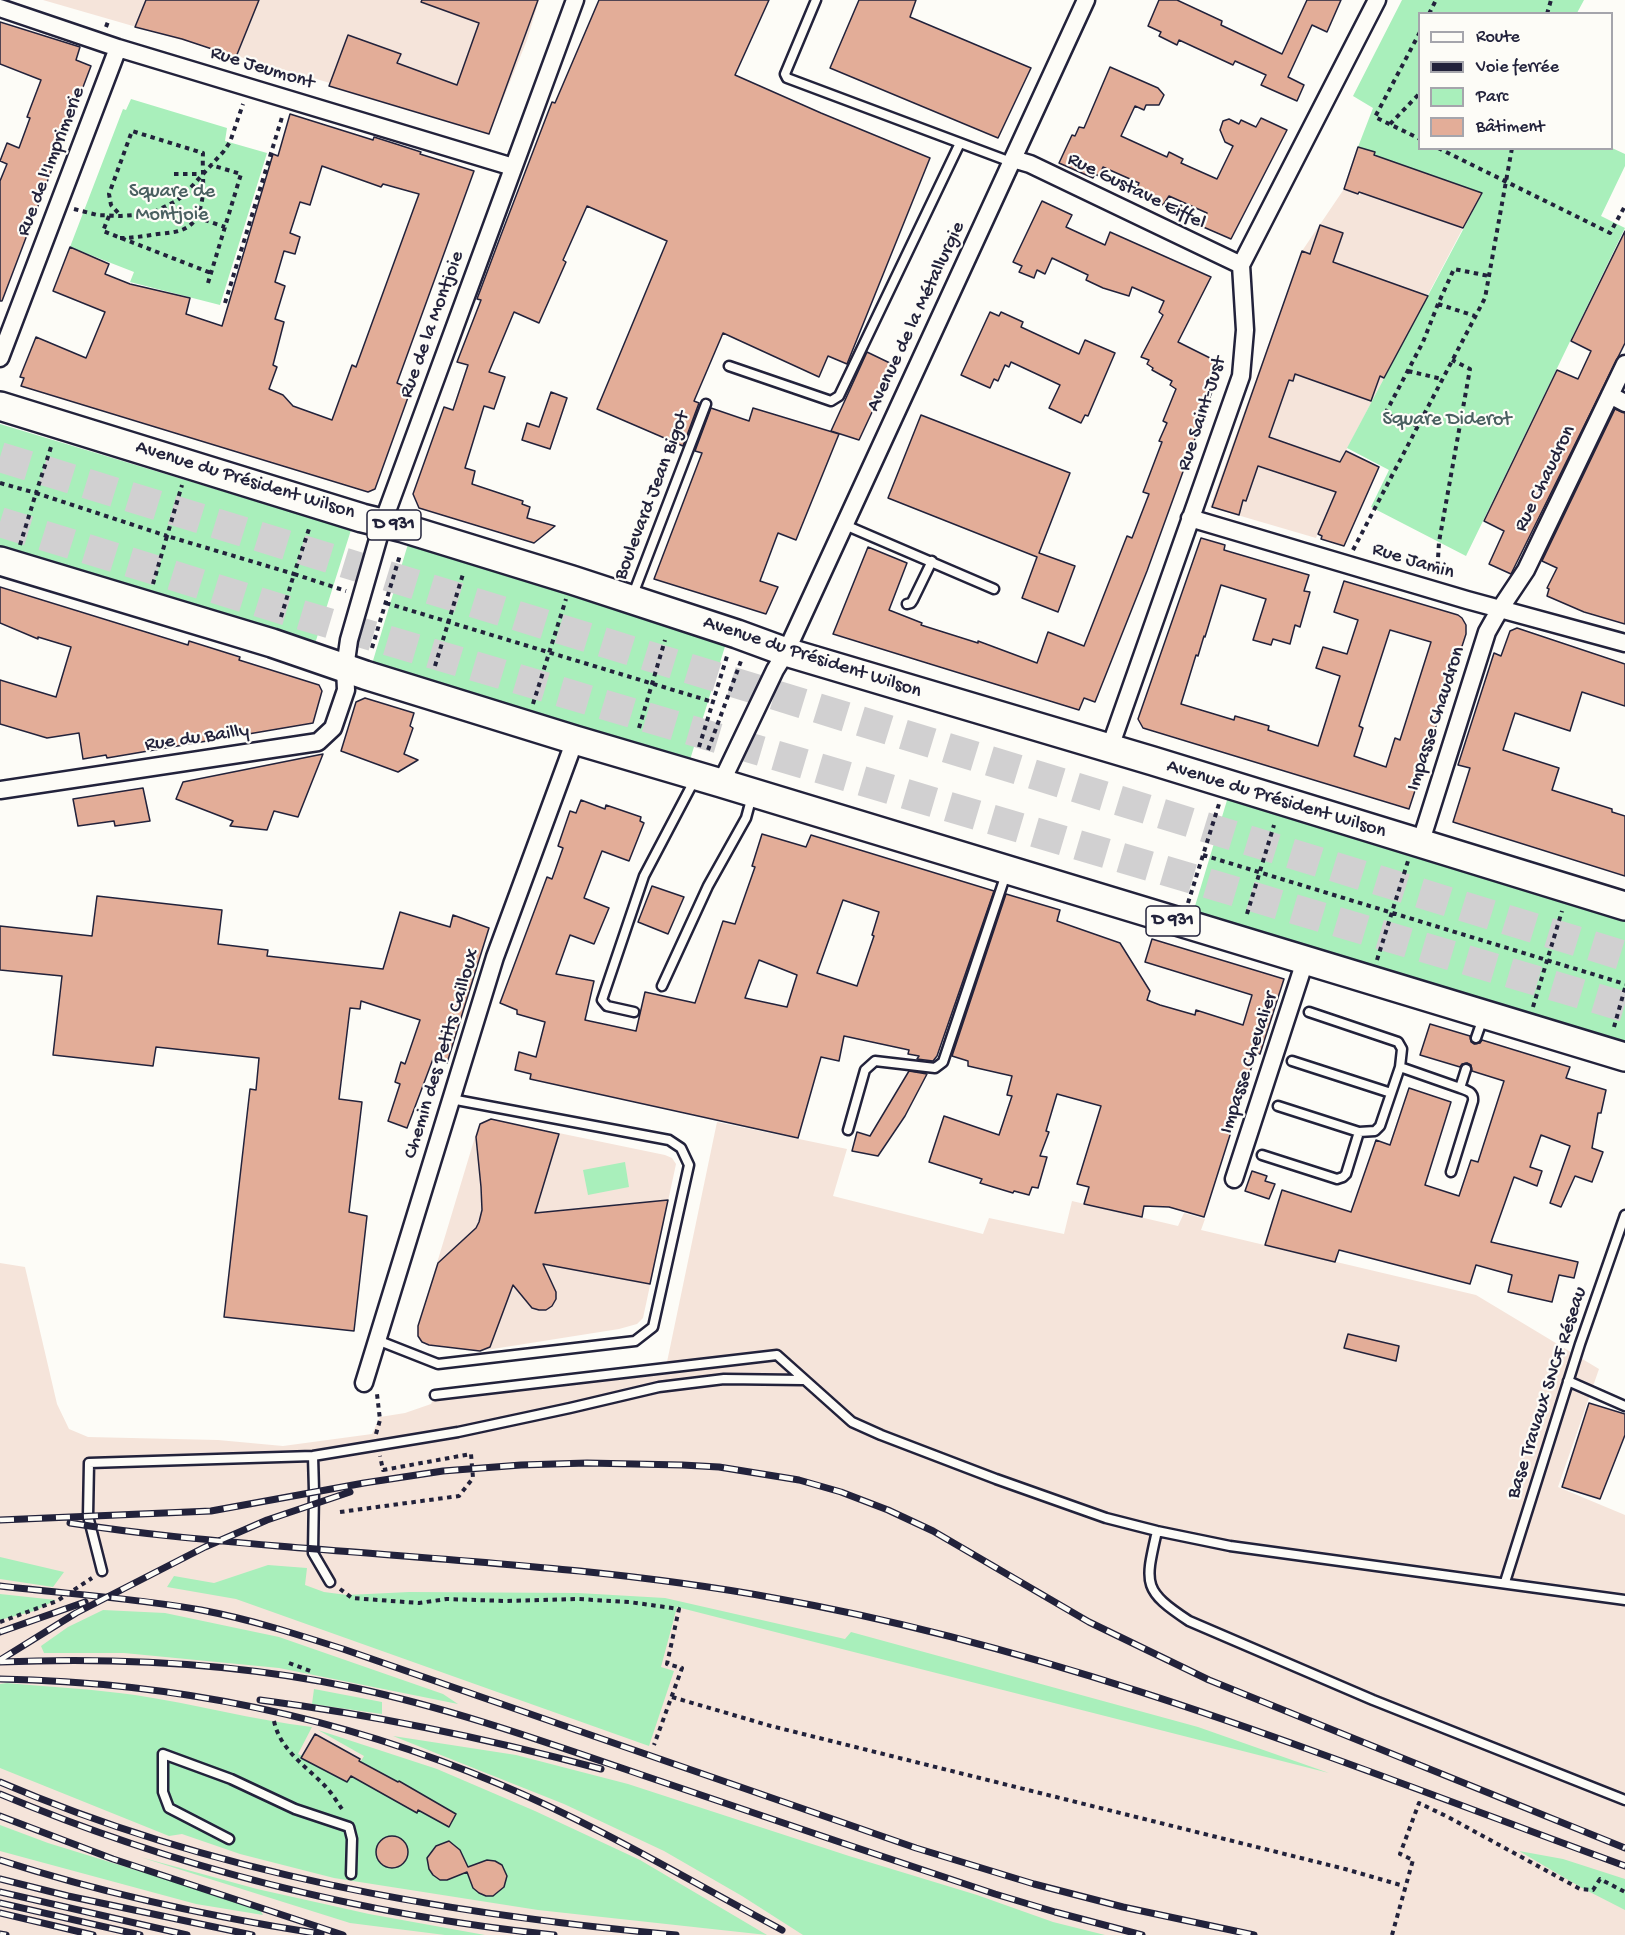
<!DOCTYPE html>
<html>
<head>
<meta charset="utf-8">
<style>
	body { margin:0 }
	#map { position:relative; width:1625px; height:1935px; overflow:hidden; background:#fdfcf7; font-family:"Gochi Hand",sans-serif }
	canvas { display:block }
	.legend { position:absolute; left:1418px; top:12px; width:195px; height:138px; box-sizing:border-box; background:#fdfcf7; border:2px solid #a5a5ac; margin:0; padding:8px 10px; list-style:none; font-size:18px; color:#22223b }
	.legend li { display:flex; align-items:center; gap:12px; height:30px }
	.legend b { width:30px; border:2px solid #a5a5ac }
</style>
</head>
<body>
<div id="map">
<canvas width="1625" height="1935"></canvas>
<ul class="legend">
<li><b style="height:8px;background:#fdfcf7"></b>Route</li>
<li><b style="height:8px;background:#22223b"></b>Voie ferrée</li>
<li><b style="height:16px;background:#a9efbb"></b>Parc</li>
<li><b style="height:16px;background:#e3ad98"></b>Bâtiment</li>
</ul>
</div>
<script>
const context = document.querySelector('canvas').getContext('2d');
context.lineJoin = 'round';
function fill(path, color) {
  context.fillStyle = color;
  context.fill(path, 'evenodd');
}
function trace(path, color, width, dash) {
  context.strokeStyle = color;
  context.lineWidth = width;
  context.lineCap = dash ? 'butt' : 'round';
  context.setLineDash(dash || []);
  context.stroke(path);
}
function write(font, color, halo, rows, align = 'center') {
  context.font = font + ' "Gochi Hand",sans-serif';
  context.lineWidth = 4.5;
  context.setLineDash([]);
  context.textBaseline = 'middle';
  context.strokeStyle = halo;
  context.fillStyle = color;
  for (const [text, x, y, turn = 0] of rows) {
    context.save();
    context.translate(x, y);
    context.rotate((+turn || 0) * Math.PI / 180);
    context.textAlign = isNaN(turn) ? turn : align;
    if (halo) context.strokeText(text, 0, 0);
    context.fillText(text, 0, 0);
    context.restore();
  }
}
const built = new Path2D(`
	M43,0H539L527,40L489,134L329,86L330,83Z
	M1344,189L1360,195L1361,192L1463,228L1329,483L1338,488L1316,538L1210,507L1302,251Z
	M491,1119L665,1155L672,1158L676,1164L643,1318L637,1324L619,1329L480,1351L429,1345L420,1340L417,1333L418,1326L478,1127L483,1121Z
	M717,1122L847,1149L833,1196L983,1234L989,1218L1064,1234L1072,1201L1178,1226L1184,1213L1205,1219L1201,1230L1476,1295L1599,1369L1558,1487L1625,1515V1935H0V1263L25,1267L57,1404L69,1429L88,1437L218,1440L283,1446L372,1434L380,1417L405,1413L431,1404L435,1395L450,1391L667,1362Z`);
const green = new Path2D(`
	M1402,0H1584L1577,13L1420,14V148H1612L1625,154V166L1601,216L1625,228L1466,556L1371,507L1389,470L1347,448L1482,194L1374,155L1358,147L1373,108L1353,96Z
	M131,99L227,128L225,141L267,153L220,305L130,282L134,272L70,247L123,109L126,110Z
	M0,424L351,530L313,650L0,551Z
	M408,544L727,640L689,763L372,664Z
	M1228,797L1625,919V1048L1192,916Z
	M625,1162L629,1187L588,1195L583,1170Z
	M0,1557L64,1572L53,1587L0,1579Z
	M268,1565L307,1568L305,1585L324,1592L347,1595L409,1592L578,1593L665,1598L845,1639L851,1632L1198,1727L1329,1773L677,1607L661,1667L674,1671L649,1746L236,1599L167,1587L174,1576L214,1583Z
	M0,1594L56,1600L34,1611L0,1620Z
	M103,1610L165,1613L279,1637L443,1694L458,1704L279,1668L124,1653H44L41,1646L68,1627Z
	M7,1683C50,1687 93,1689 135,1695C195,1704 253,1720 312,1727L298,1754L350,1779L364,1756L318,1730L437,1769L535,1811L640,1860L767,1935L538,1910L334,1878L240,1854L182,1834L169,1836L0,1768V1684Z
	M314,1689L382,1702V1714L312,1704Z
	M393,1736L516,1755L628,1784L849,1856L977,1895L1053,1922L1105,1935H803L742,1896L664,1851L564,1804Z
	M0,1825L48,1843L259,1908L263,1915L196,1904L0,1851Z
	M1519,1851L1563,1859L1625,1879V1910L1582,1888Z
	M140,1857L257,1889L369,1914L485,1935H445L350,1923Z`);
const building = new Path2D(`
	M146,0H259L236,57L182,39L135,27Z
	M422,0H538L489,134L329,86L348,35L401,54L397,63L457,85L479,23L421,2Z
	M599,0H769L735,75L821,113L930,158L847,364L828,356L819,377L723,333L694,401L699,403L683,446L597,409L667,241L587,206L563,260L566,262L539,323L514,312L489,372L505,377L494,409L484,406L465,468L475,471L472,484L523,501L522,504L530,507L527,518L555,526L534,543L419,508L413,494L444,407L453,410L468,365L457,362L481,300L477,299L501,235L552,102L555,103Z
	M859,0H916L910,17L1031,68L998,138L830,68Z
	M1159,0H1177L1222,21L1221,25L1282,54L1307,0H1341L1327,32L1312,25L1288,77L1304,85L1297,101L1261,85L1266,75L1235,61L1233,65L1179,40L1177,45L1159,36L1161,32L1148,26Z
	M0,22L80,47L76,60L91,66L2,301H0V181L7,164L0,161L7,143L19,148L30,118L27,117L41,80L0,64Z
	M1110,67L1158,88L1164,95L1159,105H1146L1144,110L1135,106L1121,136L1167,157L1169,152L1183,159L1181,163L1217,179L1233,146L1225,142L1220,130L1223,121L1229,119L1239,124L1241,120L1256,127L1261,118L1287,130L1231,239L1201,226L1207,213L1169,196L1163,205L1135,192L1139,183L1103,167L1099,176L1095,174L1093,178L1059,163L1072,135L1075,136L1079,127L1084,128Z
	M290,114L373,140L374,137L396,144L421,152L420,154L474,171L397,383L411,389L375,489L368,492L21,386L24,378L20,377L36,337L86,358L105,312L53,291L70,247L109,264L105,274L130,284L190,298L186,314L222,326L273,154L278,156ZM322,166L381,187L383,184L419,194L356,367L352,365L332,420L293,406L283,395L269,389L277,367L273,365L284,322L275,319L285,286L275,282L284,251L295,254L300,237L290,233L300,202L310,205Z
	M1358,147L1375,152L1374,155L1482,193L1463,228L1359,192L1358,194L1344,189Z
	M1042,201L1072,215L1066,227L1105,245L1110,232L1211,277L1178,342L1222,364L1147,571L1095,702L1084,698L1079,710L833,634L868,547L907,563L889,610L922,623L921,625L978,643V641L1037,663L1048,632L1084,646L1127,536L1132,538L1149,494L1143,492L1162,442L1159,441L1167,423L1163,421L1176,389L1170,385L1172,381L1152,370L1153,368L1147,364L1149,360L1141,357L1163,315L1159,312L1164,301L1132,287L1129,296L1103,288L1086,280L1088,275L1052,258L1045,274L1037,270L1034,278L1019,272L1022,266L1013,262Z
	M1320,225L1343,233L1333,262L1428,296L1384,378L1380,376L1371,401L1295,374L1293,381L1289,380L1269,437L1340,462L1346,451L1379,467L1344,546L1321,539L1322,536L1318,534L1336,492L1258,466L1246,501L1243,500L1239,515L1212,507L1302,251L1310,254Z
	M1625,231V343L1511,574L1489,564L1504,531L1484,521L1557,370L1578,379L1591,351L1571,341Z
	M990,312L999,316L1001,312L1023,322L1021,327L1079,354L1085,340L1115,353L1088,416L1085,415L1081,423L1049,408L1060,385L1011,362L1009,367L1005,365L998,381L994,379L990,388L961,375Z
	M867,352L894,365L859,440L831,431Z
	M551,392L567,398L550,449L522,440L527,423L539,427Z
	M711,408L749,421L753,408L839,434L796,540L778,533L760,581L778,587L766,614L654,579L702,453L695,451Z
	M1615,409L1625,413V624L1584,612L1547,596L1549,589L1547,588L1557,568L1542,561Z
	M921,415L1070,473L1039,553L1075,566L1058,612L1022,598L1037,557L888,498Z
	M1201,538L1225,545L1224,550L1309,575L1304,591L1310,592L1300,627L1295,625L1290,644L1273,639L1271,645L1253,640L1266,599L1221,585L1205,637L1204,636L1198,656L1196,655L1181,704L1234,720L1235,716L1269,726L1268,730L1318,746L1340,676L1316,668L1323,647L1347,654L1358,620L1334,612L1344,581L1458,615L1462,618L1466,625V634L1409,809L1143,728L1138,719ZM1390,630L1431,642L1400,740L1395,738L1386,767L1354,756L1363,728L1359,726Z
	M0,587L188,645L189,641L240,657L239,660L319,685L322,691L313,723L107,758L106,755L83,759L79,733L47,738L0,724V680L56,697L71,647L38,637V639L0,623Z
	M1517,628L1625,664V706L1582,692L1570,731L1515,713L1503,750L1559,768L1552,790L1612,809V812L1625,816V876L1453,822L1470,768L1458,765L1494,653L1501,656L1510,631Z
	M365,698L414,713L410,726L413,728L404,754L418,760L398,772L341,751L356,702Z
	M323,754L298,817L274,811L267,830L230,826L233,821L176,799L183,782Z
	M143,788L150,821L115,826L114,821L78,826L73,799Z
	M581,800L605,809L606,805L641,817L640,821L644,823L629,861L602,851L584,898L609,908L594,944L570,935L556,974L594,981L585,1020L636,1031L645,992L695,1003L723,921L735,924L755,867L752,866L762,834L806,847L811,835L994,891L937,1056L933,1061L917,1059L919,1056L908,1054L909,1050L844,1036L839,1061L821,1057L798,1138L530,1079L531,1074L515,1070L519,1052L536,1057L545,1022L517,1014V1010L500,1003L547,877L552,879L563,848L558,846L570,811L576,813ZM843,900L879,912L872,935L874,936L857,986L817,973ZM759,960L797,975L787,1007L745,998Z
	M652,886L684,897L668,934L638,922Z
	M1006,894L1060,910L1057,921L1120,943L1150,991L1147,1000L1160,1005L1195,1015L1196,1010L1243,1025L1252,995L1145,962L1152,939L1284,979L1260,1054L1256,1053L1204,1217L1169,1207L1144,1206L1142,1217L1084,1204L1089,1187L1077,1184L1101,1106L1057,1094L1046,1131L1049,1132L1040,1156L1047,1157L1038,1188L1032,1187L1029,1195L1014,1191L1013,1193L980,1183L982,1179L929,1162L944,1116L999,1135L1012,1096L1007,1095L1012,1076L968,1066V1061L952,1056Z
	M97,896L222,910L218,944L268,950L267,956L383,969L400,912L450,927L453,915L489,928L447,1063L433,1059L407,1128L388,1121L400,1084L395,1082L401,1062L405,1064L420,1020L361,1001L360,1009L350,1008L339,1099L362,1102L349,1212L367,1216L354,1331L224,1317L250,1089L256,1090L259,1058L156,1047L153,1066L53,1055L62,976L0,970V926L92,936Z
	M1430,1024L1470,1036L1471,1042L1474,1044L1480,1043L1482,1040L1570,1067L1566,1078L1606,1090L1601,1113H1598L1592,1148L1603,1152L1592,1182L1575,1176L1561,1207L1550,1203L1570,1146L1541,1135L1530,1167L1542,1171L1537,1186L1514,1177L1491,1242L1578,1262L1574,1278L1559,1275L1552,1302L1508,1292L1512,1275L1476,1265L1470,1284L1339,1250L1335,1262L1265,1245L1282,1190L1351,1212L1376,1140L1390,1145L1409,1088L1451,1102L1425,1185L1459,1196L1471,1160L1478,1162L1504,1081L1472,1071L1471,1065L1467,1063L1462,1064L1460,1067L1420,1055Z
	M909,1071L927,1074L905,1116L878,1156L852,1151L857,1132L870,1136Z
	M491,1119L559,1134L535,1213L668,1200L650,1284L543,1264L556,1292V1299L552,1306L546,1310H539L532,1308L513,1285L490,1347L480,1351L429,1345L422,1342L418,1336V1326L438,1263L476,1228L479,1222L482,1210L481,1187L476,1137L480,1124Z
	M1252,1171L1267,1176L1265,1181L1275,1184L1269,1199L1245,1191Z
	M1348,1334L1399,1346L1396,1361L1344,1348Z
	M1589,1403L1625,1414V1435L1600,1499L1562,1487Z
	M315,1734L360,1759L359,1761L398,1782L399,1781L456,1814L449,1827L418,1810L417,1813L351,1776L347,1782L301,1758Z
	M376 1852a16 16 0 1 1 32 0a16 16 0 1 1-32 0Z
	M449,1841L460,1850L468,1867L487,1860L495,1861L502,1865L507,1876L504,1887L493,1896H486L479,1893L473,1888L467,1872L447,1880H440L433,1875L429,1869L427,1858L436,1846Z`);
const motorwayTunnel = new Path2D(`
	M0,457L1625,956
	M0,522L278,608L1625,1007`);
const path = new Path2D(`
	M1429,14L1436,0
	M1547,14L1551,0
	M106,27L109,19
	M1420,32L1375,117L1420,139
	M1390,124L1420,93
	M1438,148L1610,233L1625,206
	M174,174H200
	M74,209L97,215L121,216L146,214L156,211L176,201L184,195L224,151L230,142L243,104
	M109,216L103,231L211,273
	M196,217L225,227
	M120,238C133,238 145,236 158,234C179,232 195,231 201,205C205,191 202,169 203,153L132,131L109,194L111,205L121,216
	M208,283L241,174L211,165
	M225,303L283,114
	M1438,304L1475,316
	M1408,371L1442,379
	M1418,426L1385,414L1423,342L1438,304L1454,269L1489,276
	M0,483L36,493L52,444
	M20,545L36,493L167,536L182,485
	M1353,550L1485,298L1512,148
	M1437,575L1439,542L1470,369L1452,360
	M153,584L167,536L294,574L309,529
	M386,603L713,702
	M281,617L294,574L346,591
	M372,648L400,555
	M435,666L463,574
	M533,704L566,599
	M639,728L665,640
	M699,747L728,653
	M708,750L741,661
	M1203,855L1625,984
	M1188,903L1219,804
	M1247,914L1274,825
	M1377,960L1408,861
	M1533,1007L1562,911
	M1614,1027L1625,988
	M376,1434L380,1420L377,1394
	M340,1512L459,1496L473,1478L471,1454L383,1470L380,1456
	M340,1589L352,1598L419,1603L447,1599L505,1601L578,1599L629,1602L679,1609L667,1664L682,1668L654,1745
	M0,1622L57,1601L92,1578
	M289,1663L313,1672
	M672,1697L771,1726L1345,1869L1404,1886
	M274,1721C280,1750 306,1766 325,1786C332,1793 337,1802 342,1809
	M1392,1935L1413,1860L1400,1854L1419,1803L1448,1817L1580,1889L1593,1890L1600,1879L1625,1892`);
const service = new Path2D(`
	M816,0L785,74L787,78L1011,162
	M729,366L831,401L839,396L960,143
	M845,525L994,589
	M632,597L706,404
	M907,604L911,603L913,600L932,561
	M662,986L708,886L746,818L752,796
	M634,1012L607,1006L602,1000L644,876L695,779
	M1309,1012L1398,1042L1402,1049L1400,1067
	M1476,1038L1483,1018
	M1292,1061L1391,1093
	M1278,1106L1359,1132
	M848,1130L865,1070L875,1061L935,1068L943,1062L1006,874
	M1262,1155L1337,1179L1343,1177L1346,1174L1359,1132L1375,1131L1380,1126L1400,1067L1460,1088
	M1451,1172L1473,1101C1474,1092 1468,1091 1460,1088L1466,1069
	M377,1340L438,1364L635,1341L653,1327L689,1165L681,1148L669,1140L451,1099
	M1568,1381L1625,1406
	M435,1395L777,1355L852,1422L881,1435L996,1479L1106,1518L1157,1531L1230,1546L1625,1600
	M313,1456L314,1491L313,1553L330,1582
	M1157,1531C1145,1584 1142,1590 1189,1621L1373,1700L1625,1800
	M102,1571L88,1516L89,1463L313,1456L458,1432L570,1408L659,1387L724,1379L803,1380
	M1505,1582L1580,1344L1625,1215
	M229,1839L169,1808L163,1792V1754L231,1779L295,1809L349,1827L352,1839L351,1874`);
const minor = new Path2D(`
	M0,8L118,48L513,167
	M1013,159L1030,164L1241,265
	M0,358L118,48
	M1610,395L1625,403
	M1190,518L1467,600L1625,643
	M1109,750L1241,376L1245,330L1241,265L1377,0
	M721,783L775,670L786,652L1086,0
	M0,790L318,742L333,728L346,690L345,668L349,640L383,522L575,0
	M1420,844L1487,632L1500,609L1526,570L1625,364
	M1234,1179L1305,961
	M364,1383L495,957L575,740`);
const primary = new Path2D(`
	M0,406L362,518L403,528L572,580L737,634L786,652L1153,761L1625,906
	M0,561L272,643L365,675L575,740L721,783L1625,1057`);
const rail = new Path2D(`
	M0,1520L211,1511L364,1483L443,1471L521,1465L587,1463L682,1465L719,1467L799,1480L841,1492L888,1510L933,1531L1089,1622L1209,1680L1625,1848
	M70,1523C139,1534 208,1540 278,1546C444,1560 610,1568 774,1598C1068,1650 1346,1764 1625,1866
	M0,1586C67,1594 135,1598 201,1610C249,1619 296,1634 343,1649L916,1848L1034,1884L1123,1907L1254,1935
	M0,1632L85,1602
	M0,1660L76,1613L205,1547L267,1520L350,1492
	M0,1662C119,1657 238,1663 355,1688C453,1709 548,1743 642,1775C760,1815 877,1855 995,1894L1055,1912L1142,1935
	M0,1679C172,1682 341,1717 499,1784C597,1825 688,1880 782,1930
	M260,1700C375,1715 489,1739 601,1769
	M0,1782C214,1874 445,1914 676,1935
	M0,1794C176,1868 364,1915 554,1935
	M0,1816L113,1859L343,1935
	M0,1860C105,1894 212,1917 321,1934
	M0,1879L68,1896L252,1935
	M0,1892L187,1935
	M0,1903L140,1935
	M0,1913L93,1935
	M0,1934L6,1935`);
const shields = [
	[394,525,54],
	[1173,921,54]
];
const shieldNames = [
	["D 931",394,525],
	["D 931",1173,921]
];
const streetNames = [
	["Rue Jeumont",262,69,17],
	["Rue de l'Imprimerie",52,162,-69],
	["Rue Gustave Eiffel",1136,192,26],
	["Avenue de la Métallurgie",917,317,-65],
	["Rue de la Montjoie",433,325,-70],
	["Rue Saint-Just",1203,414,-72],
	["Rue Chaudron",1546,479,-64],
	["Avenue du Président Wilson",245,481,17],
	["Boulevard Jean Bigot",653,496,-69],
	["Rue Jamin",1413,562,17],
	["Avenue du Président Wilson",812,658,18],
	["Impasse Chaudron",1437,719,-72],
	["Rue du Bailly",197,739,-8],
	["Avenue du Président Wilson",1276,800,17],
	["Chemin des Petits Cailloux",443,1054,-73],
	["Impasse Chevalier",1250,1063,-72],
	["Base Travaux SNCF Réseau",1548,1393,-72]
];
const parkNames = [
	["Square de",172,193],
	["Montjoie",172,216],
	["Square Diderot",1447,421]
];
fill(built, '#f5e4da');
fill(green, '#a9efbb');
fill(building, '#e3ad98');
trace(building, '#22223b', 1.5);
trace(motorwayTunnel, '#d1d0d1', 30, [30, 15]);
trace(service, '#22223b', 13);
trace(minor, '#22223b', 21);
trace(primary, '#22223b', 32);
trace(path, '#22223b', 4, [4.5, 4.5]);
trace(service, '#fdfcf7', 8);
trace(minor, '#fdfcf7', 16);
trace(primary, '#fdfcf7', 27);
trace(rail, '#22223b', 7);
trace(rail, '#fdfcf7', 4.5, [14]);
for (const [x, y, w] of shields) {
  const box = new Path2D();
  box.roundRect(x - w / 2, y - 15, w, 30, 4.5);
  context.fillStyle = '#fdfcf7';
  context.fill(box);
  trace(box, '#22223b', 1.5);
}
write('bold 18px', '#22223b', null, shieldNames);
write('20px', '#22223b', '#fdfcf7', streetNames);
write('20px', '#4a6061', '#fdfcf7', parkNames);
</script>
</body>
</html>
